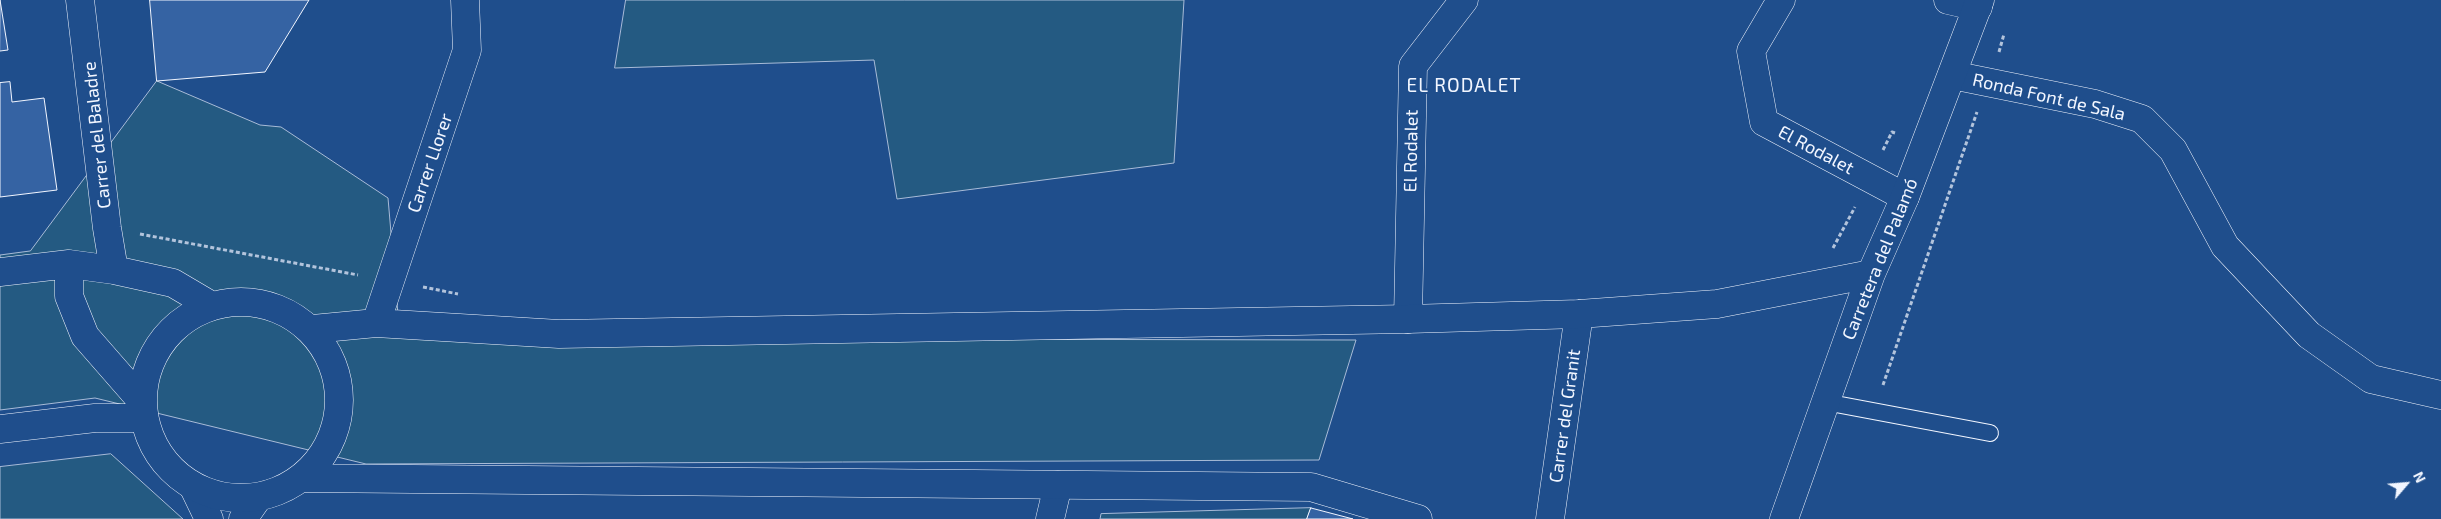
<!DOCTYPE html>
<html>
<head>
<meta charset="utf-8">
<style>
	body { margin:0 }
	#map { position:relative; width:2441px; height:519px; overflow:hidden; background:#1f4e8c; font-family:"Exo 2",sans-serif }
	canvas { display:block }
	.north { position:absolute; left:2381px; top:459px; width:50px; height:50px; -webkit-text-stroke:4px #1f4e8c; paint-order:stroke; rotate:63deg; font-size:14px; font-weight:700; line-height:20px; text-align:center; color:#f2f6ff }
	.north::after { content:''; display:block; margin:auto; width:18px; height:22px; background:#f2f6ff; clip-path:polygon(50% 0,100% 100%,50% 72%,0 100%) }
</style>
</head>
<body>
<div id="map">
<canvas width="2441" height="519"></canvas>
<div class="north">N</div>
</div>
<script>
const context = document.querySelector('canvas').getContext('2d');
context.lineJoin = 'round';
function fill(path, color) {
  context.fillStyle = color;
  context.fill(path, 'evenodd');
}
function trace(path, color, width, dash) {
  context.strokeStyle = color;
  context.lineWidth = width;
  context.lineCap = dash ? 'butt' : 'round';
  context.setLineDash(dash || []);
  context.stroke(path);
}
function write(font, color, halo, rows, align = 'center') {
  context.font = font + ' "Exo 2",sans-serif';
  context.lineWidth = 4;
  context.setLineDash([]);
  context.textBaseline = 'middle';
  context.strokeStyle = halo;
  context.fillStyle = color;
  for (const [text, x, y, turn = 0] of rows) {
    context.save();
    context.translate(x, y);
    context.rotate((+turn || 0) * Math.PI / 180);
    context.textAlign = isNaN(turn) ? turn : align;
    if (halo) context.strokeText(text, 0, 0);
    context.fillText(text, 0, 0);
    context.restore();
  }
}
const green = new Path2D(`
	M626,0H1184L1174,163L897,199L874,60L615,68Z
	M157,81L260,125L281,127L388,198L400,338L1356,340L1319,460L366,464L95,398L0,410V255L30,251Z
	M111,454L183,519H0V467Z
	M1311,508L1307,519H1100L1101,514Z`);
const building = new Path2D(`
	M0,0L8,50L0,51Z
	M150,0H309L265,72L157,81Z
	M10,82L12,102L44,98L57,190L0,197V83Z
	M1311,508L1353,519H1307Z`);
const path = new Path2D(`
	M1999,52L2004,34
	M1883,150L1892,132L1895,133
	M140,234L358,275
	M1833,248L1855,207
	M423,287L458,294
	M1883,385L1977,112`);
const service = new Path2D(`
	M1825,402L1990,433`);
const minor = new Path2D(`
	M1781,0L1751,51L1764,122L1905,197
	M1948,0L1978,7
	M1952,75L2095,104L2142,119L2173,150L2225,246L2309,335L2371,379L2441,395
	M1408,319L1413,66L1464,0
	M193,486L209,519
	M243,519L257,499
	M1050,519L1058,485
	M1550,519L1579,314`);
const tertiary = new Path2D(`
	M80,0L107,228L114,270
	M69,264V296L85,336L140,399
	M0,272L69,264L114,270L173,283L212,306
	M143 400a98 98 0 1 1 196 0a98 98 0 1 1-196 0Z
	M376,323L467,50L465,0
	M313,329L376,323L559,334L1408,319L1579,314L1717,304L1871,274
	M0,429L95,418H144
	M301,478L1311,487L1418,519
	M1784,519L1871,274L1905,197L1980,0`);
const streetNames = [
	["Ronda Font de Sala",2049,97,13],
	["Carrer del Baladre",97,135,-96],
	["El Rodalet",1816,150,28],
	["El Rodalet",1411,151,-89],
	["Carrer Llorer",430,163,-71],
	["Carretera del Palamó",1880,259,-68],
	["Carrer del Granit",1565,416,-82]
];
const neighbourhoodNames = [
	["EL RODALET",1464,86]
];
fill(green, '#245a82');
trace(green, '#a8bbd7', 1);
fill(building, '#3563a3');
trace(building, '#f2f6ff', 1);
trace(service, '#f2f6ff', 18);
trace(minor, '#f2f6ff', 29);
trace(tertiary, '#f2f6ff', 29);
trace(path, '#b3c4dc', 3, [4, 2.5]);
trace(service, '#1f4e8c', 16);
trace(minor, '#1f4e8c', 28);
trace(tertiary, '#1f4e8c', 28);
write('18px', '#f2f6ff', '#1f4e8c', streetNames);
context.letterSpacing = '1px';
write('19px', '#f2f6ff', '#1f4e8c', neighbourhoodNames);
context.letterSpacing = '0px';
</script>
</body>
</html>
